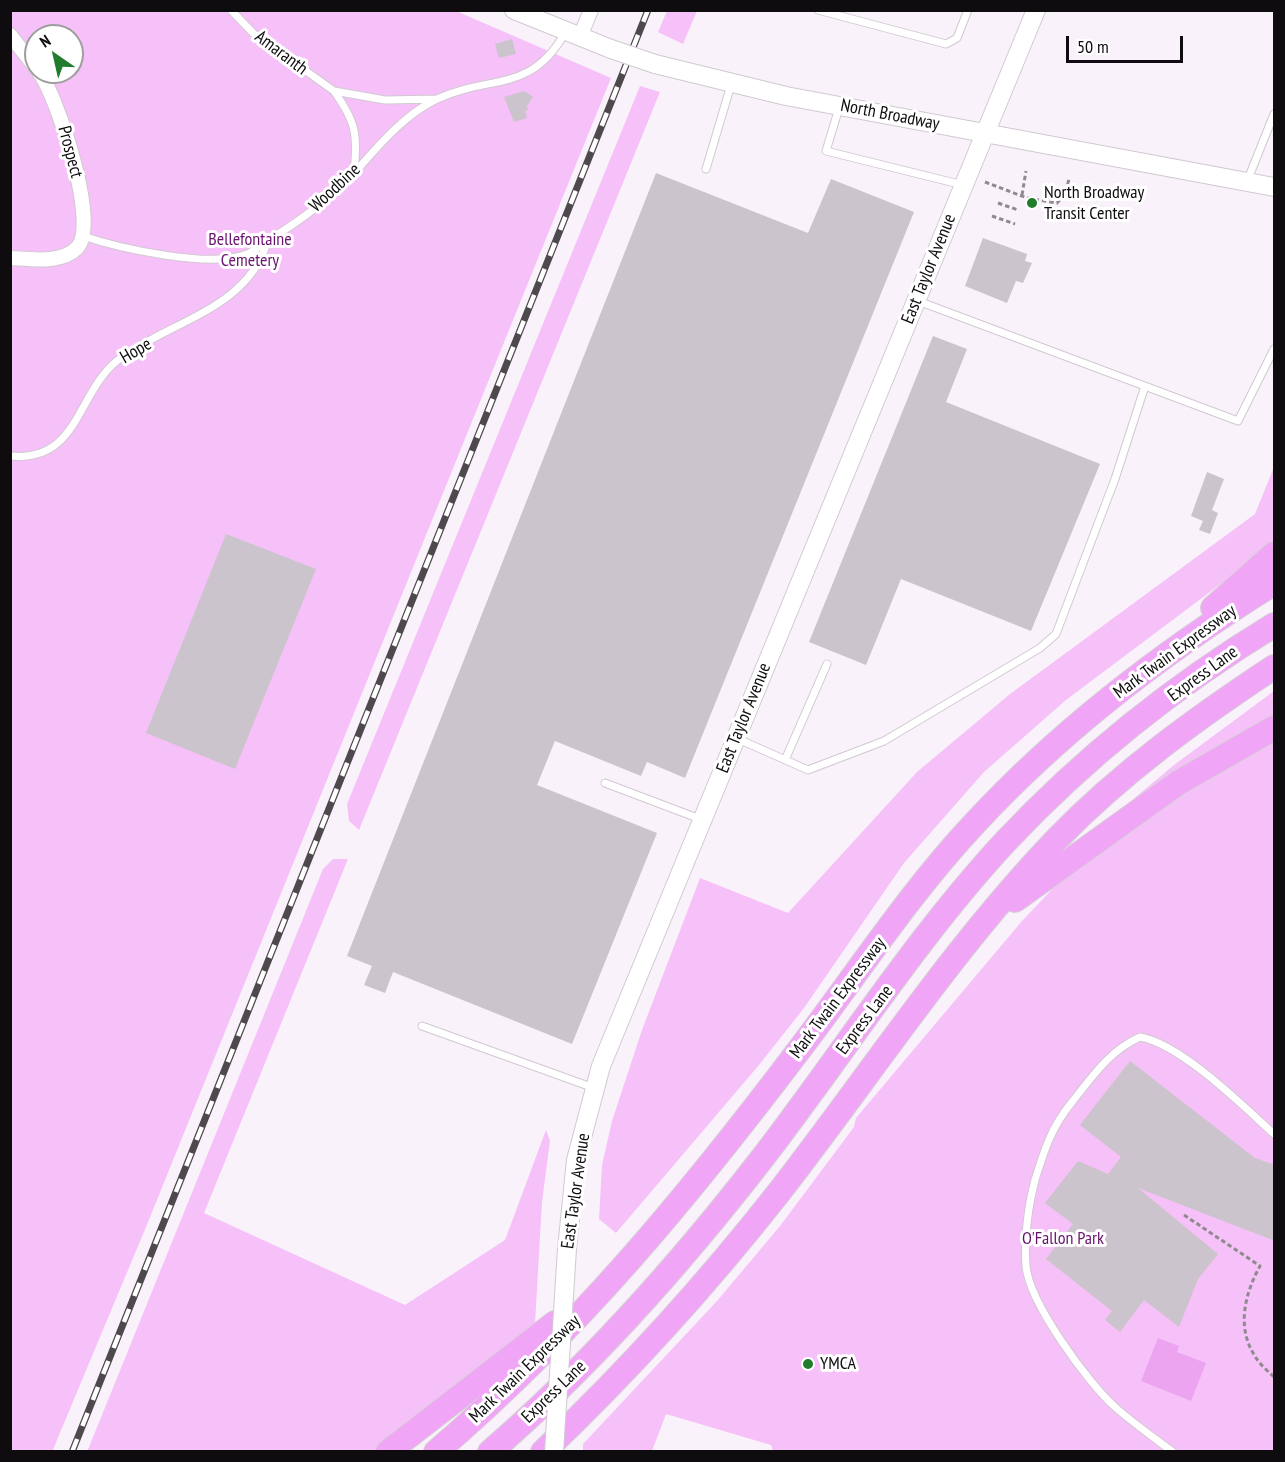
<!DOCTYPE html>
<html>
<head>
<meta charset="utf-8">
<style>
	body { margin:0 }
	#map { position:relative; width:1285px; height:1462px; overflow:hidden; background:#faf2fa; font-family:"PT Sans Narrow",sans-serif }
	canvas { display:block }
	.frame { position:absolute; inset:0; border:12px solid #0e0c0e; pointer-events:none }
	.north { position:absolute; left:24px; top:24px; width:60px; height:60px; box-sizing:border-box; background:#fff; border:2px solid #9f9e9f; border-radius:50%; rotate:326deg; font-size:16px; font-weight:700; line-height:24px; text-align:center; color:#0e0c0e }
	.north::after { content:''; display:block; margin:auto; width:21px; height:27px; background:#217c2c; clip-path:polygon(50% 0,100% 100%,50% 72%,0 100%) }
	.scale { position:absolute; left:1066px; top:36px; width:117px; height:27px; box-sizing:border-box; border:3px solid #0e0c0e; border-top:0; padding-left:8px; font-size:18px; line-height:21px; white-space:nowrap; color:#0e0c0e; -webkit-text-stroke:4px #fff; paint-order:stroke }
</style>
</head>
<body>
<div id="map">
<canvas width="1285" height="1462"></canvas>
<div class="frame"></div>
<div class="north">N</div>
<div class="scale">50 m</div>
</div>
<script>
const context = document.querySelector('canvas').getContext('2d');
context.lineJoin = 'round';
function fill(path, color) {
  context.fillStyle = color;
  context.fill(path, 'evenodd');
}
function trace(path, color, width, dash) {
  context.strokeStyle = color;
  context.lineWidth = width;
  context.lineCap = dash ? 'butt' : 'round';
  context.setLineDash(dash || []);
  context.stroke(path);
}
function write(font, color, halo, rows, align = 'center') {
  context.font = font + ' "PT Sans Narrow",sans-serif';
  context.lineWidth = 6;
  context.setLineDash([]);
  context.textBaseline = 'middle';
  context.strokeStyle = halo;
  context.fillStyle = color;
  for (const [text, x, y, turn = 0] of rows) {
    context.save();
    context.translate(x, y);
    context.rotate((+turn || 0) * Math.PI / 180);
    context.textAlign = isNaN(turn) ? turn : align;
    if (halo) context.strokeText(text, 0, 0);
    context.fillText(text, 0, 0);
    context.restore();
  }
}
const green = new Path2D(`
	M10,11H456L611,78L146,1227L52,1452L10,1451ZM36,36H72V72H36Z
	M667,11H697L683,44L658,32Z
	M640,86L660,92L359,830L349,821L347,804Z
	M1274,467V544L1066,700L984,772L904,863L804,1008L759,1065L616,1233L599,1219L602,1165L612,1121L642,1030L700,878L788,913L917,772L1010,694L1255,514Z
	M1274,691V722L1113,816L1174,765Z
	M1274,736V1451H773L771,1445L666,1414L652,1451L583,1452V1444L717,1301L780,1226L854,1127L856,1118L1022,921L1058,883L1139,820Z
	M333,859H348L204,1213L405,1305L505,1240L546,1130L550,1141L542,1202L535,1324L417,1422L376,1451L87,1452L323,869Z`);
const water = new Path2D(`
	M1158,1338L1179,1346L1177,1352L1206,1363L1191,1401L1141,1381Z`);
const building = new Path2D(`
	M512,39L516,54L499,58L495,44Z
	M524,91L533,97L527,106L528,110L525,111L527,118L514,122L504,97Z
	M656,173L808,233L831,179L914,212L685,778L647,762L641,776L555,741L537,785L657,833L572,1044L393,972L385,993L364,985L372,966L347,956Z
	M983,238L1027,254L1025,261L1032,263L1023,283L1016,281L1007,303L965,286Z
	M933,336L967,349L946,402L1100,464L1031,631L901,579L866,665L809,642Z
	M1207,472L1224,479L1212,510L1218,513L1210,534L1199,530L1203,521L1191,516Z
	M226,534L316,569L235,769L146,733Z
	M1130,1061L1255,1158L1275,1165V1241L1138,1188L1218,1254L1198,1279L1179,1327L1144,1300L1120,1332L1105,1320L1112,1311L1046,1259L1073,1224L1045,1203L1078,1161L1108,1174L1121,1157L1080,1125Z`);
const path = new Path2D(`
	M985,182L1027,198L1057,203L1065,194L1069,179
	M1022,195L1026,171
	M998,203L1018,210
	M992,216L1015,224
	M1184,1215L1260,1266C1245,1293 1236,1328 1255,1356C1259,1364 1268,1371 1274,1377`);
const lane = new Path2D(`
	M231,10L253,33L334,91L385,100L437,99
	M818,10L946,44L957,38L968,10
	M334,91C356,122 358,135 354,172
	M839,108L826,151L963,185
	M706,169L731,85
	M1248,179L1274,114
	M83,236C118,248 208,268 244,255C252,253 260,246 267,241C300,221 330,199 356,171C379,145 405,114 437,99C491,74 530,94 565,33
	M918,301L1238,421L1274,349
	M10,456C79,463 76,393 118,360C168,322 248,309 267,242
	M738,739L808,770L884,741L1040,648L1056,634L1115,479L1145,386
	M785,760L827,664
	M605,783L700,819
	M422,1026L594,1088
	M1173,1452C1153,1437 1133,1423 1115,1407C1087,1382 1029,1302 1026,1266C1024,1239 1028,1206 1035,1180C1045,1148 1051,1128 1072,1102C1092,1077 1110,1050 1140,1037C1181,1044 1243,1106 1274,1134`);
const street = new Path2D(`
	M10,35L36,68
	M580,37L591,10
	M10,258C31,259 61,264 77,248C100,224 57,96 39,72`);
const secondary = new Path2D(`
	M514,10L611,49
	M655,64L786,96L1274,187
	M567,1249L576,1160L601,1066L1036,10`);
const highway = new Path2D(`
	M1213,608L1274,554
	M1015,900L1178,783L1274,728
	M388,1452L555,1323
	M436,1452C578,1330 687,1198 799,1050C857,974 910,892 975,823C1062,729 1166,650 1274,583
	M490,1452C592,1364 682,1262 764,1156C844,1052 916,938 1006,841C1084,758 1177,684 1274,625
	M543,1452C628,1371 707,1284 780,1191C871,1074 954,946 1058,838C1122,772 1198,717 1274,667`);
const rail = new Path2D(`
	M72,1452L648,10`);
const secondaryBridge = new Path2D(`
	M611,49L655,64
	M554,1452L567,1249`);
const markers = [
	[1032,203,6,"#217c2c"],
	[808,1364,6,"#217c2c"]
];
const streetNames = [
	["Amaranth",281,53,37],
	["North Broadway",890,115,11],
	["Prospect",70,152,75],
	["Woodbine",335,188,-43],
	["East Taylor Avenue",929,269,-68],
	["Hope",136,351,-30],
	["Mark Twain Expressway",1175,652,-36],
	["Express Lane",1203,674,-36],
	["East Taylor Avenue",744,718,-68],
	["Mark Twain Expressway",838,998,-53],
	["Express Lane",865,1020,-53],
	["East Taylor Avenue",576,1191,-82],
	["Mark Twain Expressway",525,1369,-44],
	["Express Lane",554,1392,-44]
];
const poiNames = [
	["North Broadway",1044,193],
	["Transit Center",1044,214],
	["YMCA",820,1364]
];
const parkNames = [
	["Bellefontaine",250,240],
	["Cemetery",250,261],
	["O'Fallon Park",1063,1239]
];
fill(green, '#f6c1f8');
fill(water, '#eca4f0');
fill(building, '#cbc4cc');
trace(lane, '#d1c9d1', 9);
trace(street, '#d1c9d1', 16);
trace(secondary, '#d1c9d1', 20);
trace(highway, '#d4d3d4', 26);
trace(path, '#8f8a8f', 3, [4.5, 3]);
trace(lane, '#fff', 7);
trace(street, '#fff', 14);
trace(secondary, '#fff', 18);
trace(highway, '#f1a5f6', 24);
trace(rail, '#4d494d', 7);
trace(rail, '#fff', 4.5, [14]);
trace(secondaryBridge, '#d1c9d1', 20, []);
trace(secondaryBridge, '#fff', 18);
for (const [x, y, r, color] of markers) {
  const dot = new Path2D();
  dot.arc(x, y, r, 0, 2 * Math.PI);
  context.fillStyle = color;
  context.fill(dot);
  trace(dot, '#fff', 2);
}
write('18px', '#0e0c0e', '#fff', streetNames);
write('18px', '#0e0c0e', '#fff', poiNames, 'left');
write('18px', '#69136f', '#fff', parkNames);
</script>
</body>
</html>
